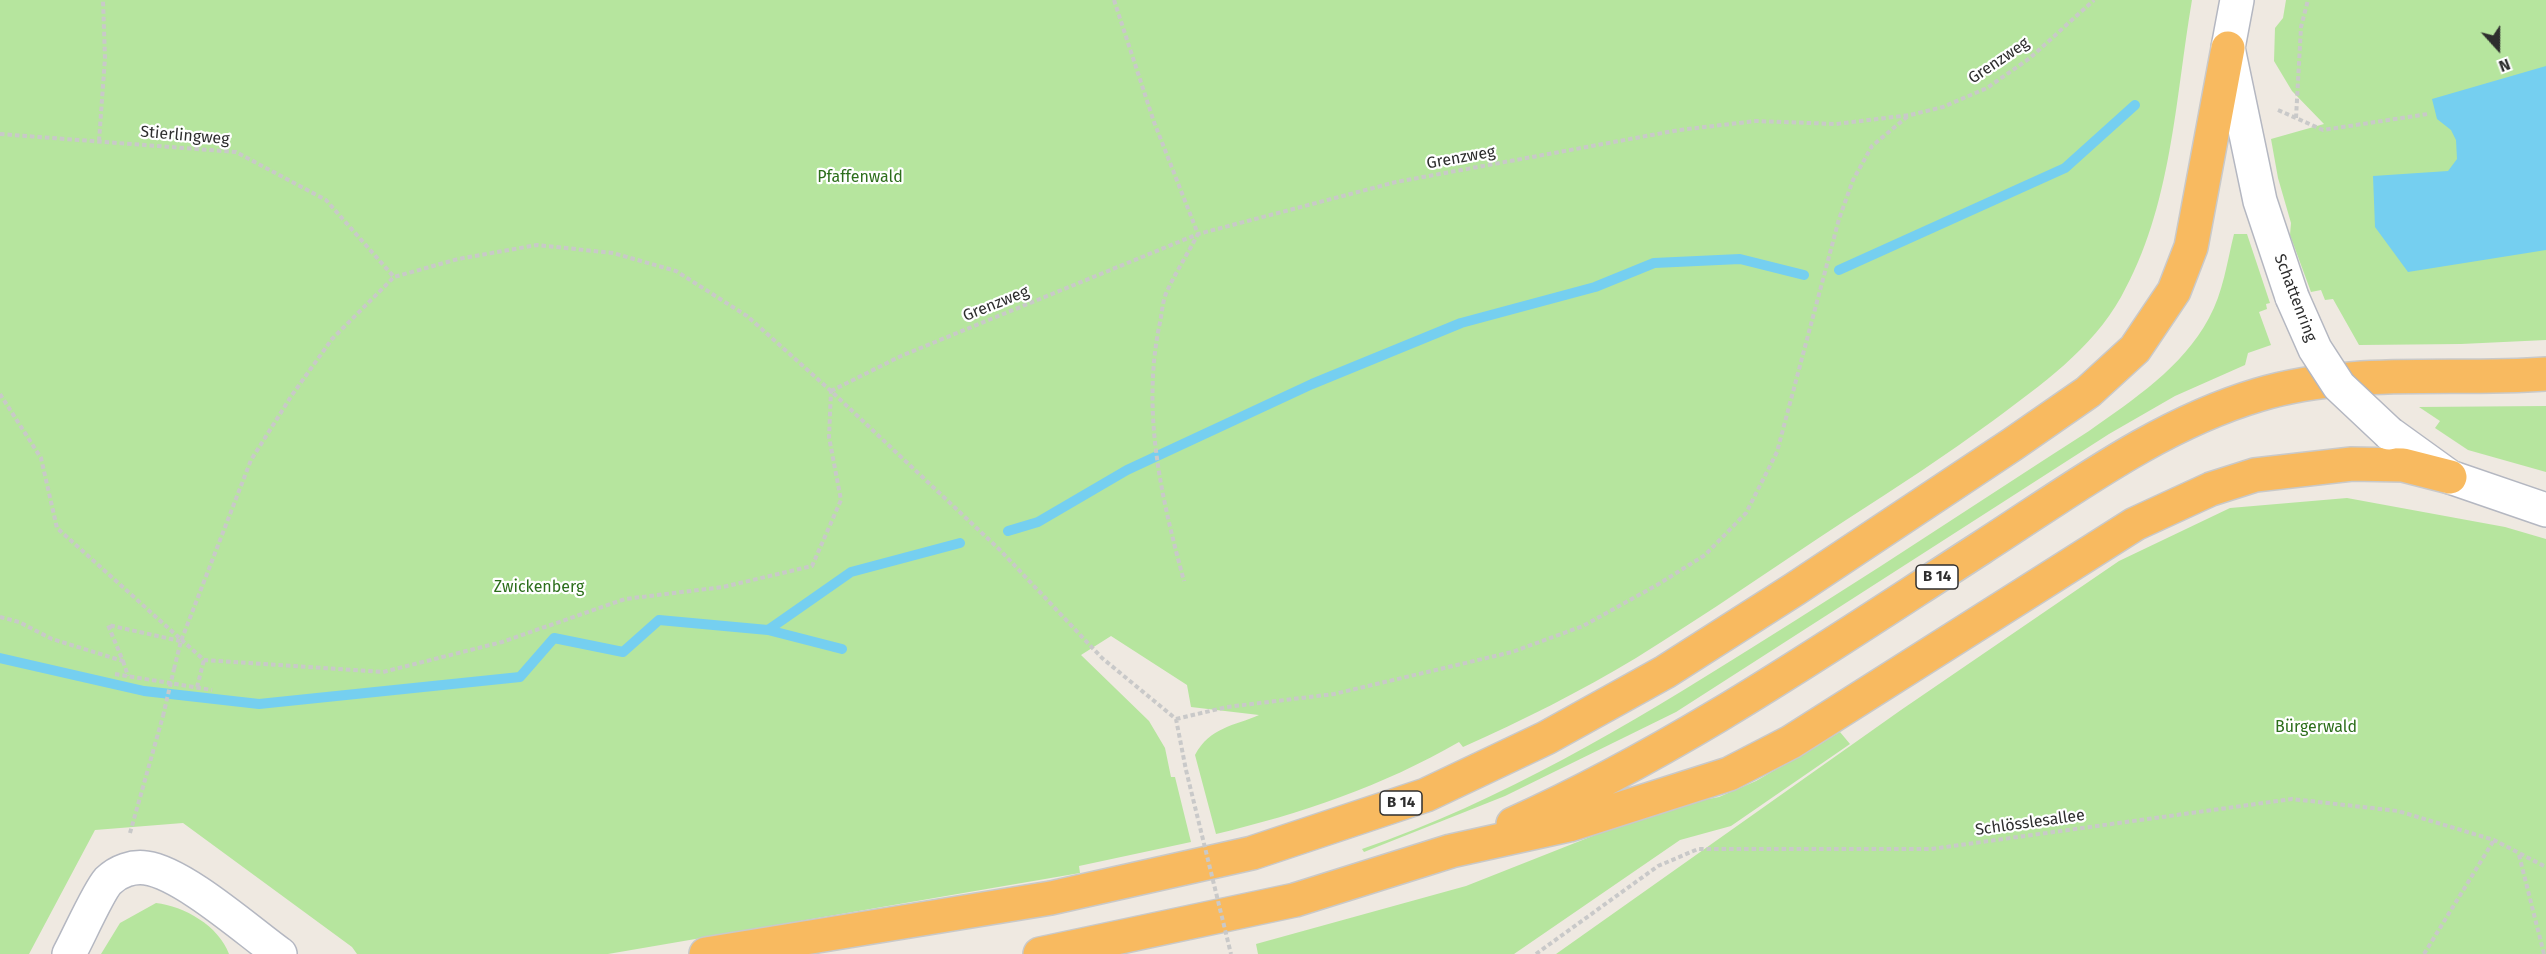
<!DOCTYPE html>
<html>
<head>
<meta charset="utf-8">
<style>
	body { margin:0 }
	#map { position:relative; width:2546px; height:954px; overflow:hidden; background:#efe9e1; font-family:"Fira Sans",sans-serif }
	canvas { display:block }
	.north { position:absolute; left:2468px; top:18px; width:60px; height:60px; -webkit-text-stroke:4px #fff; paint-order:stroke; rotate:159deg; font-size:16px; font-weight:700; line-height:24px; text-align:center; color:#2e2e2e }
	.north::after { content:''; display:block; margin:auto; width:21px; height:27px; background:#2e2e2e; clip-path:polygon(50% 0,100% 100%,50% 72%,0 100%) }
</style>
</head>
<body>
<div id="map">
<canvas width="2546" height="954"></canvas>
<div class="north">N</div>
</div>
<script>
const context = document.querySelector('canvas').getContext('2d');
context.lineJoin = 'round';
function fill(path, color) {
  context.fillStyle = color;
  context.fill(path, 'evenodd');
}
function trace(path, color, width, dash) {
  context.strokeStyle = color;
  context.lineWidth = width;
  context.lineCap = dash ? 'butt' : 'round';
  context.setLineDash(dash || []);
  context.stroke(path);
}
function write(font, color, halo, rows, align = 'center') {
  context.font = font + ' "Fira Sans",sans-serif';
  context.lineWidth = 4.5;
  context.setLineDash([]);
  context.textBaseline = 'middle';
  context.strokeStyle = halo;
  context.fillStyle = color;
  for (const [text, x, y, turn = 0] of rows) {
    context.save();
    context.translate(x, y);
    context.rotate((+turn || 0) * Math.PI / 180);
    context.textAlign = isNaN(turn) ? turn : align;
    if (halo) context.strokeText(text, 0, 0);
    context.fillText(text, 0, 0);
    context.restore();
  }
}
const green = new Path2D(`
	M0,0H2192C2175,100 2172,207 2121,297C2092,349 2041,385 1994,420C1946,455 1896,488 1846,520C1776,566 1707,614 1636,658C1581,691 1522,721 1463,747L1459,742C1383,786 1300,814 1216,834L1195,755C1210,727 1234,726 1259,715L1191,707L1187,685L1111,636L1081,655L1149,721L1165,748L1171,777H1175L1191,842L1079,866L1080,873L608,954H357L352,947L183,823L95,830L29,954H0Z
	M2286,0H2546V340L2461,344L2359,345L2333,299L2325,300L2321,290L2311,292L2290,235L2291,223L2278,178L2271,139L2324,124L2292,91L2274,61L2275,28L2283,18Z
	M2234,234H2247L2270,303L2266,304L2267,309L2259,312L2271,345L2248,353L2245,365L2175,396L2109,434L1676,712L1505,796L1364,852L1362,849C1502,801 1629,725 1753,647C1866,577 1977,503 2089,431C2134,399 2182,368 2209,318C2223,293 2227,262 2234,234Z
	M2546,406V472L2468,450L2435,428L2440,421L2419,407Z
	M2347,498L2505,527L2546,539V954H1556L1901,710L2119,561L2230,508Z
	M1840,732L1850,744L1731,826L1680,840L1514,954H1258L1256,944L1466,886L1666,807L1719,797L1756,781Z
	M156,903C184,906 219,926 229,954H101L120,923Z`);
const water = new Path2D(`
	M2546,66V250L2408,272L2375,227L2373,176L2448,171L2457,159L2456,140L2451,130L2437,119L2432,99Z`);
const stream = new Path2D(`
	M1839,270L2065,168L2135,105
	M1008,531L1038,522L1127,470L1312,384L1461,323L1595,287L1654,263L1740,259L1804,275
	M768,630L842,649
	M0,658L144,691L259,704L520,677L554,638L623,652L659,620L768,630L851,572L960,543`);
const path = new Path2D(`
	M1114,0L1154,122L1198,234C1188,253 1176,272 1167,291C1162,302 1162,315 1159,327C1142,413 1161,497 1184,581
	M2278,110L2323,130L2428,114
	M2296,118L2301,27L2308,0
	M0,134L236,152L326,200L394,277
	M99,141L105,58L103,0
	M831,391L901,356L1198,234L1396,182L1679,130L1756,121L1836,124L1910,115L1943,107L1987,88L2030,58L2094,0
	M0,394L41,458L57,528L204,660L383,672L502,642L625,599L723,587L812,566L841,500L829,437L831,391
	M0,617L19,622L52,639L123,661L108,625L180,641
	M123,661L128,676
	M174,669L181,641L251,460L292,395L332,339L394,277L458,259L537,245L613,253L676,271L747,316L831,391L1000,550L1102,658L1176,719L1186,770
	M115,674L212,690
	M197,687L204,660
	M1176,719L1227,707L1334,694L1512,652L1583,626L1657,585L1705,555L1746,513L1777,452L1839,219L1853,180L1872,146L1908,116
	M130,833L163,716
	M2519,855L2544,954
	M1536,954L1658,866L1698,849H1931L2292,799L2398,811L2494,840L2546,867
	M2424,954L2494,840`);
const minor = new Path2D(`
	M69,954C78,938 98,892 108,881C118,871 133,866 146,868C183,873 248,931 280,954`);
const secondary = new Path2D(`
	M2237,0L2228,48L2260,201L2292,297
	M2389,433L2450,477L2546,510`);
const trunk = new Path2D(`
	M1513,824C1678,750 1829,646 1981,548C2070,491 2157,425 2258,395C2351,367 2451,381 2546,374
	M706,954L1051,898L1252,853L1426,795L1546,738L1665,672L1795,589L2013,444L2088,392L2135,349L2174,291L2191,247L2228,48
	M1040,954L1295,900L1451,851L1569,825L1729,774L1791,742L2135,524L2211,489L2255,475L2352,464L2403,465L2450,477`);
const pathBridge = new Path2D(`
	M163,716L174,669
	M1186,770L1231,954`);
const secondaryBridge = new Path2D(`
	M2292,297L2315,349L2339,386L2389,433`);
const shields = [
	[1937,577,42],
	[1401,803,42]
];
const shieldNames = [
	["B 14",1937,577],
	["B 14",1401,803]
];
const streetNames = [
	["Grenzweg",1999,61,-34],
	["Stierlingweg",185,136,5],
	["Grenzweg",1461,158,-10],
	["Schattenring",2295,298,69],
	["Grenzweg",996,304,-22],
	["Schlösslesallee",2030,823,-8]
];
const parkNames = [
	["Pfaffenwald",860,178],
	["Zwickenberg",539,588],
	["Bürgerwald",2316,728]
];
fill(green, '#b6e59e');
fill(water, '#75cff0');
trace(stream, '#75cff0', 10);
trace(minor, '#b4b7c1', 36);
trace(secondary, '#b4b7c1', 36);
trace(trunk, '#c9c9c9', 36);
trace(path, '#c9c9c9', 4, [4.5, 3]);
trace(minor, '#fff', 33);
trace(secondary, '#fff', 33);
trace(trunk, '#f8ba60', 33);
trace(secondaryBridge, '#b4b7c1', 36, []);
trace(pathBridge, '#c9c9c9', 4, [4.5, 3]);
trace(secondaryBridge, '#fff', 33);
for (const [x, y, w] of shields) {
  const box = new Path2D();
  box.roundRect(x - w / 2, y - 12, w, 24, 4.5);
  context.fillStyle = '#fff';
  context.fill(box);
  trace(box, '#2e2e2e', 1.5);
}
write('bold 15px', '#2e2e2e', null, shieldNames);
write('16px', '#2e2e2e', '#fff', streetNames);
write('16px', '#2c6e1b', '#fff', parkNames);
</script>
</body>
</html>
